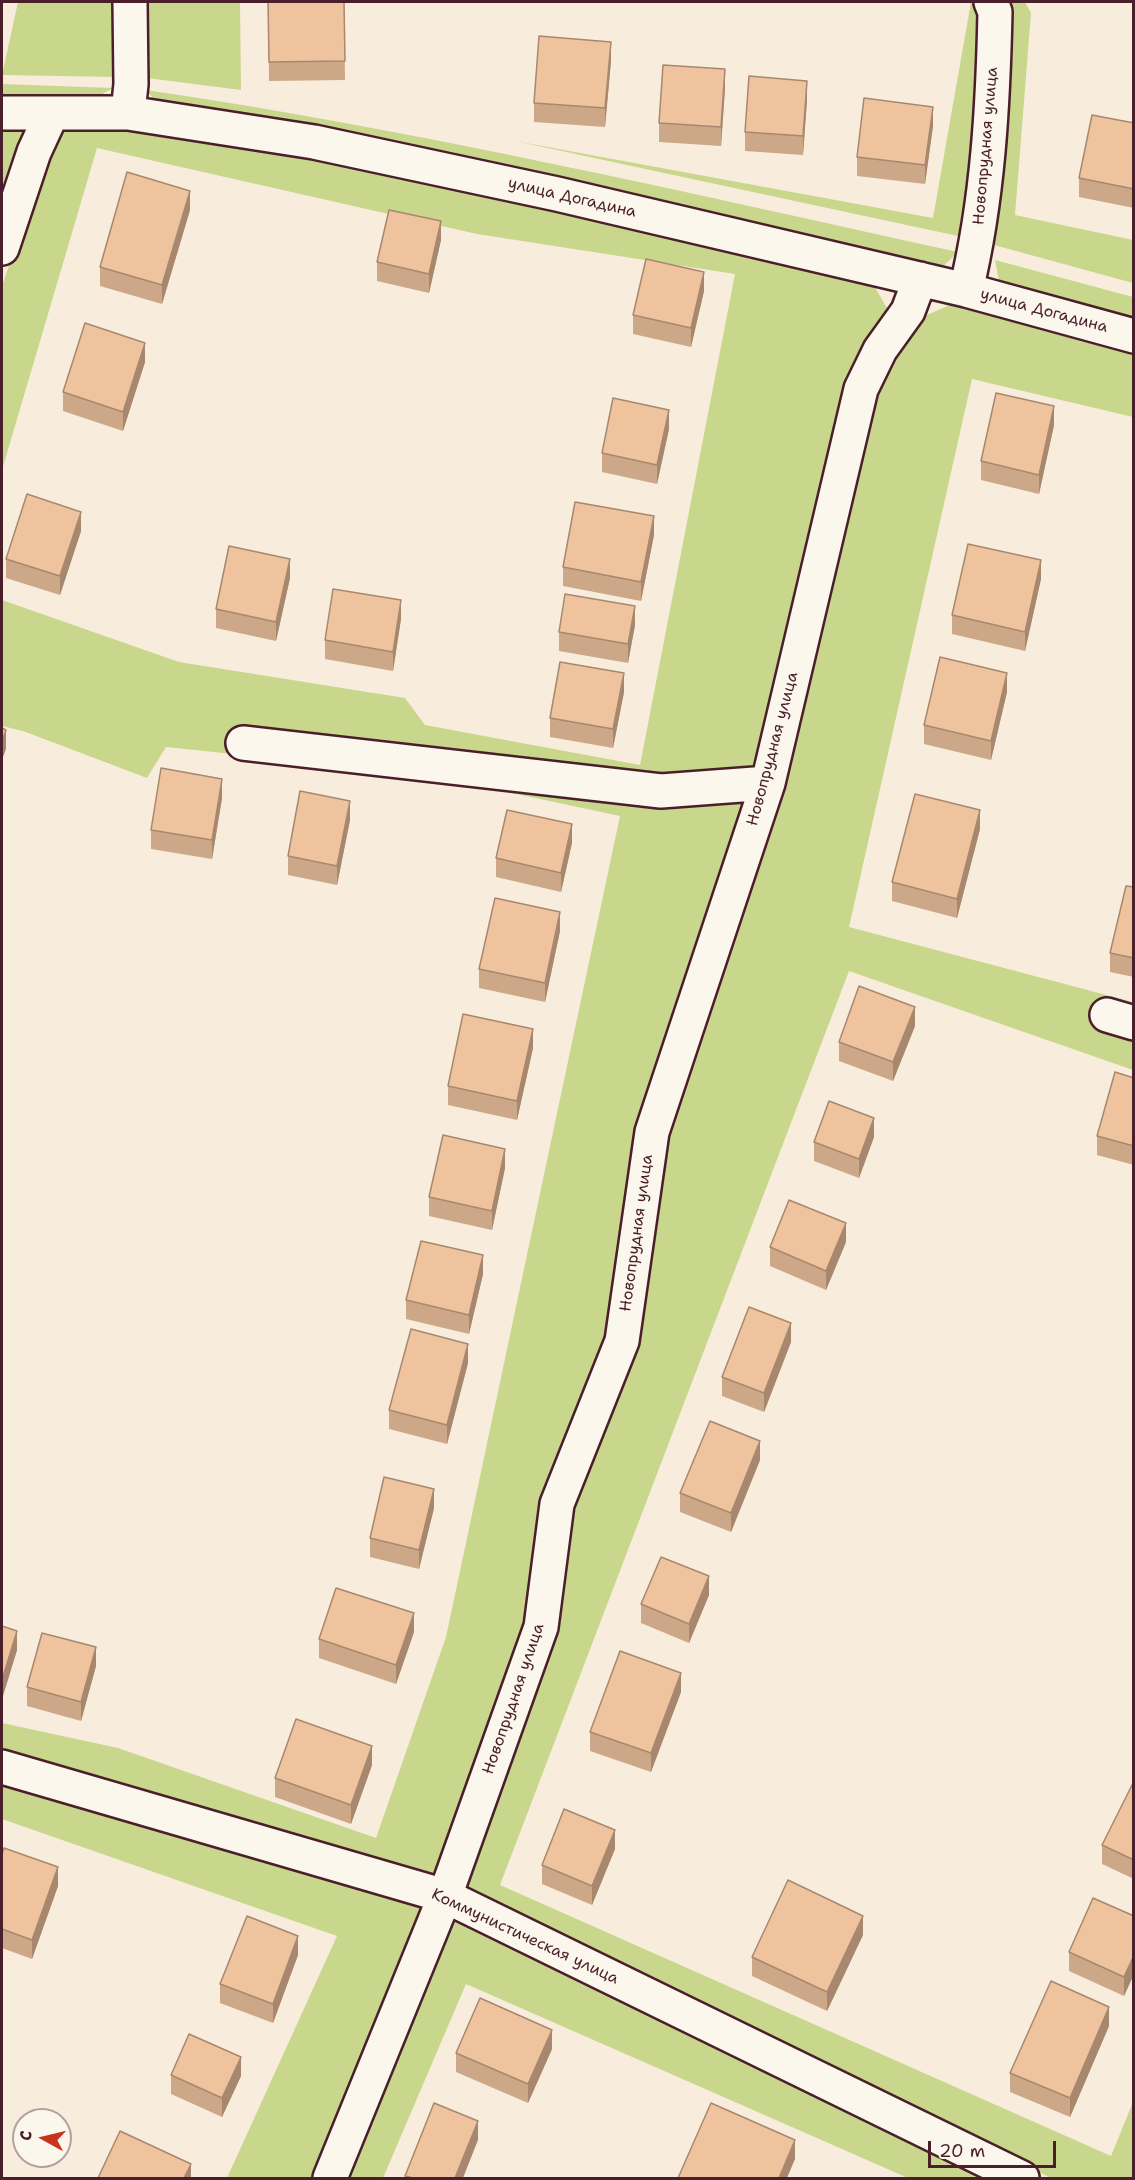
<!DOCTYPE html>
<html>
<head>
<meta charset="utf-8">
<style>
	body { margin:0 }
	#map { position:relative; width:1135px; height:2180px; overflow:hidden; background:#f8eddc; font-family:"Shantell Sans",sans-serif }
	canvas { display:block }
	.frame { position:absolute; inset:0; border:3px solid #4a1f2b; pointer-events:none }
	.north { position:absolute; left:12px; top:2108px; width:60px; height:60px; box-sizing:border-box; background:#fbf7ec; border:2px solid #b4a19f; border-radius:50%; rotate:278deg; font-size:16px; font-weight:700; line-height:24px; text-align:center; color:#4a1f2b }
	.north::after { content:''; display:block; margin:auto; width:21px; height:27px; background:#c8321e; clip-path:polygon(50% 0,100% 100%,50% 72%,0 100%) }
	.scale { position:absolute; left:928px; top:2141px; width:128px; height:27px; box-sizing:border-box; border:3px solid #4a1f2b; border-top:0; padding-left:8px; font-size:18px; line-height:21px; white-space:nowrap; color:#4a1f2b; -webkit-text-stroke:4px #fbf7ec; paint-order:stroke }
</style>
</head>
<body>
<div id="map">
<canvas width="1135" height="2180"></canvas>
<div class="frame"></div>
<div class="north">С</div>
<div class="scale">20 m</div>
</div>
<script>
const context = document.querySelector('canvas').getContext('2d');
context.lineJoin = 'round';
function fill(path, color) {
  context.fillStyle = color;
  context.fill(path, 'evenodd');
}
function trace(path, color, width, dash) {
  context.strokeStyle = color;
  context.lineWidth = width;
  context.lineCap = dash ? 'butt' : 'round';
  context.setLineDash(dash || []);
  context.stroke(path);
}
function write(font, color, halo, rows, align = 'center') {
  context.font = font + ' "Shantell Sans",sans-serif';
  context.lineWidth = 6;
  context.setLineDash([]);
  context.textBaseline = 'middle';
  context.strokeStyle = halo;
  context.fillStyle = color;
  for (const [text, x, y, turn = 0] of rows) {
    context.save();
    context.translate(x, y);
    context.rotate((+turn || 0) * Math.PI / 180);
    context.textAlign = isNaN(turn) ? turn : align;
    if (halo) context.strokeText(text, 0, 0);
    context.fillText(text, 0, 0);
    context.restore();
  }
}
const green = new Path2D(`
	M18,2H118L117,77L2,75Z
	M138,2H240L241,90L139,77Z
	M971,2H978L983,15L978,108L958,236L515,141L933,218Z
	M1004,2H1025L1031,13L1015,215L1133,240V283L994,245L1006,114Z
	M2,84L113,88L97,97L2,98Z
	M146,90C419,130 688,193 958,252L941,268L156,101Z
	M18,123L27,133L2,211V124Z
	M70,125C181,130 292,154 401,177C559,209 716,247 873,284L887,308L874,341L759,773L659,784L233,754L166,747L147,778L23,731L2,726V600L179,662L405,698L425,725L640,765L735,274L477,234L97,148L2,470V286L49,146Z
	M995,260L1133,297V318L999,281Z
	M950,305L1133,355V417L972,379L849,927L1133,1002V1070L849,971L500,1885L1111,2156L1133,2102V2178H1051L455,1890L567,1505L661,1134L870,391L920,318Z
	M441,778L753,791L706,914L642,1132L612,1337L530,1624L436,1883L2,1758V1723L118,1748L376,1838L446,1637L620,816Z
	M2,1779L430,1905L319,2178H227L337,1936L2,1819Z
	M446,1910L996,2178H908L466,1984L383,2178H338Z`);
const minor = new Path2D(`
	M2,113H128L314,142L557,194L966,290L1134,336
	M128,113L131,84L130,2
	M2,248L34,152L52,113
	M966,290C988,199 993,105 995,12L991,2
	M243,743L661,791L768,783
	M1107,1015L1134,1023
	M2,1767L445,1896L1022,2178
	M330,2178L445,1896L541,1627L557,1504L622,1341L652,1132L768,783L861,389L880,350L908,311L920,279`);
const wall = new Path2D(`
	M268,2H344L345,80L269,81Z
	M611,61L605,127L534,122V103Z
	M725,88L721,146L659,142V123Z
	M807,100L803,155L745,151V132Z
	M1134,123V208L1079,197V178Z
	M933,126L925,184L857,176V157Z
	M190,210L162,304L100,286V267Z
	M441,240L429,293L377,281V262Z
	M704,291L691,347L633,334V315Z
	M145,362L123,431L63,411V392Z
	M1054,425L1039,494L981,480V461Z
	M669,429L657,484L602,472V453Z
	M81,531L60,595L6,578V559Z
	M654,535L641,601L563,586V567Z
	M290,578L276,641L216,628V609Z
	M1041,579L1025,651L952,634V615Z
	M401,619L393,671L325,659V640Z
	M635,625L628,663L559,651V632Z
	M624,692L613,748L550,737V718Z
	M1007,692L991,760L924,744V725Z
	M222,798L212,859L151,849V830Z
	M350,820L337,885L288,875V856Z
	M980,829L957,918L892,901V882Z
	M572,843L561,892L496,877V858Z
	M1134,887V977L1110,972V953Z
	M560,931L545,1002L479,988V969Z
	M915,1026L893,1081L839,1061V1042Z
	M533,1048L517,1120L448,1105V1086Z
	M1134,1078V1165L1097,1155V1136Z
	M874,1137L859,1178L814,1161V1142Z
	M505,1168L492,1230L429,1216V1197Z
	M846,1242L826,1290L770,1266V1247Z
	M483,1274L469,1334L406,1319V1300Z
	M791,1342L764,1412L722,1396V1377Z
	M468,1363L447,1444L389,1429V1410Z
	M760,1460L731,1532L680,1512V1493Z
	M434,1508L419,1569L370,1557V1538Z
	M709,1595L689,1643L641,1623V1604Z
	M2,1626L17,1650L2,1699Z
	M414,1632L396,1684L319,1658V1639Z
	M96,1666L81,1721L27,1706V1687Z
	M681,1692L651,1772L590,1751V1732Z
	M372,1765L351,1824L275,1797V1778Z
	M1134,1781V1879L1102,1864V1845Z
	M615,1849L592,1905L542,1884V1865Z
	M2,1854L58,1886L32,1959L2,1948Z
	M1134,1916V1974L1124,1996L1069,1971V1952Z
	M863,1935L827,2011L752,1976V1957Z
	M298,1955L273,2023L220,2003V1984Z
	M1109,2026L1070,2117L1010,2092V2073Z
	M552,2049L528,2103L456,2072V2053Z
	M171,2075L241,2076L222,2117L171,2094Z`);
const shadedWall = new Path2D(`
	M611,42V61L605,127V108Z
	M725,69V88L721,146V127Z
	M807,81V100L803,155V136Z
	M933,107V126L925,184V165Z
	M190,191V210L162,304V285Z
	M441,221V240L429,293V274Z
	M704,272V291L691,347V328Z
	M145,343V362L123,431V412Z
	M1054,406V425L1039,494V475Z
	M669,410V429L657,484V465Z
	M81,512V531L60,595V576Z
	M654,516V535L641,601V582Z
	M290,559V578L276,641V622Z
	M1041,560V579L1025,651V632Z
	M401,600V619L393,671V652Z
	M635,606V625L628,663V644Z
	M624,673V692L613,748V729Z
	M1007,673V692L991,760V741Z
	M6,730V749L2,760V741Z
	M222,779V798L212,859V840Z
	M350,801V820L337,885V866Z
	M980,810V829L957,918V899Z
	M572,824V843L561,892V873Z
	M560,912V931L545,1002V983Z
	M915,1007V1026L893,1081V1062Z
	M533,1029V1048L517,1120V1101Z
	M874,1118V1137L859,1178V1159Z
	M505,1149V1168L492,1230V1211Z
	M846,1223V1242L826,1290V1271Z
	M483,1255V1274L469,1334V1315Z
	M791,1323V1342L764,1412V1393Z
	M468,1344V1363L447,1444V1425Z
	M760,1441V1460L731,1532V1513Z
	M434,1489V1508L419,1569V1550Z
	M709,1576V1595L689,1643V1624Z
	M414,1613V1632L396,1684V1665Z
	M17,1631V1650L2,1699V1680Z
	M96,1647V1666L81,1721V1702Z
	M681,1673V1692L651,1772V1753Z
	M372,1746V1765L351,1824V1805Z
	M615,1830V1849L592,1905V1886Z
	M58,1867V1886L32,1959V1940Z
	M863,1916V1935L827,2011V1992Z
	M298,1936V1955L273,2023V2004Z
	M1134,1955V1974L1124,1996V1977Z
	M1109,2007V2026L1070,2117V2098Z
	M552,2030V2049L528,2103V2084Z
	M241,2057V2076L222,2117V2098Z
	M478,2121V2140L463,2178H455Z
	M795,2140V2159L787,2178H779Z
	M191,2164V2178H184Z`);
const building = new Path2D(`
	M268,2H344L345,61L269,62Z
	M539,36L611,42L605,108L534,103Z
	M663,65L725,69L721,127L659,123Z
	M749,76L807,81L803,136L745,132Z
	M864,98L933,107L925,165L857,157Z
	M1092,115L1134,123V189L1079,178Z
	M127,172L190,191L162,285L100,267Z
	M389,210L441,221L429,274L377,262Z
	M646,259L704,272L691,328L633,315Z
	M85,323L145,343L123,412L63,392Z
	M996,393L1054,406L1039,475L981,461Z
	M613,398L669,410L657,465L602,453Z
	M27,494L81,512L60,576L6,559Z
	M575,502L654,516L641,582L563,567Z
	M968,544L1041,560L1025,632L952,615Z
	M229,546L290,559L276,622L216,609Z
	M333,589L401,600L393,652L325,640Z
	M565,594L635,606L628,644L559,632Z
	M940,657L1007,673L991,741L924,725Z
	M560,662L624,673L613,729L550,718Z
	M2,728L6,730L2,741Z
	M161,768L222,779L212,840L151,830Z
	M300,791L350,801L337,866L288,856Z
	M915,794L980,810L957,899L892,882Z
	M507,810L572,824L561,873L496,858Z
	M1126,886L1134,887V958L1110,953Z
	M495,898L560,912L545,983L479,969Z
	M859,986L915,1007L893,1062L839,1042Z
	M463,1014L533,1029L517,1101L448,1086Z
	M1115,1072L1134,1078V1146L1097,1136Z
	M829,1101L874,1118L859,1159L814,1142Z
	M443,1135L505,1149L492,1211L429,1197Z
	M789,1200L846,1223L826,1271L770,1247Z
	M421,1241L483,1255L469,1315L406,1300Z
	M749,1307L791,1323L764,1393L722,1377Z
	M411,1329L468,1344L447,1425L389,1410Z
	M710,1421L760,1441L731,1513L680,1493Z
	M384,1477L434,1489L419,1550L370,1538Z
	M661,1557L709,1576L689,1624L641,1604Z
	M336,1588L414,1613L396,1665L319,1639Z
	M2,1626L17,1631L2,1680Z
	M42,1633L96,1647L81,1702L27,1687Z
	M620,1651L681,1673L651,1753L590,1732Z
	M296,1719L372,1746L351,1805L275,1778Z
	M1134,1781V1860L1102,1845Z
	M564,1809L615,1830L592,1886L542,1865Z
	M4,1848L58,1867L32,1940L2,1929V1854Z
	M788,1880L863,1916L827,1992L752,1957Z
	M1093,1898L1134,1916V1955L1124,1977L1069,1952Z
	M247,1916L298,1936L273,2004L220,1984Z
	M1051,1981L1109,2007L1070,2098L1010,2073Z
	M480,1998L552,2030L528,2084L456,2053Z
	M189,2034L241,2057L222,2098L171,2075Z
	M434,2103L478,2121L455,2178H413L405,2176Z
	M711,2103L795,2140L779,2178H678Z
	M120,2131L191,2164L184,2178H98Z`);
const streetNames = [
	["Новопрудная улица",986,146,-85],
	["улица Догадина",572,198,13],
	["улица Догадина",1044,311,15],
	["Новопрудная улица",773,749,-75],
	["Новопрудная улица",637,1233,-82],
	["Новопрудная улица",514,1699,-71],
	["Коммунистическая улица",525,1937,25]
];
fill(green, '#c8d78b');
trace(minor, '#4a1f2b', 38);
trace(minor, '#fbf7ec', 33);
fill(wall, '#cda888');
fill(shadedWall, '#a7886f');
fill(building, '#eec39e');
trace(building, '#a7886f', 1.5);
write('16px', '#4a1f2b', '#fbf7ec', streetNames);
</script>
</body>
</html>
